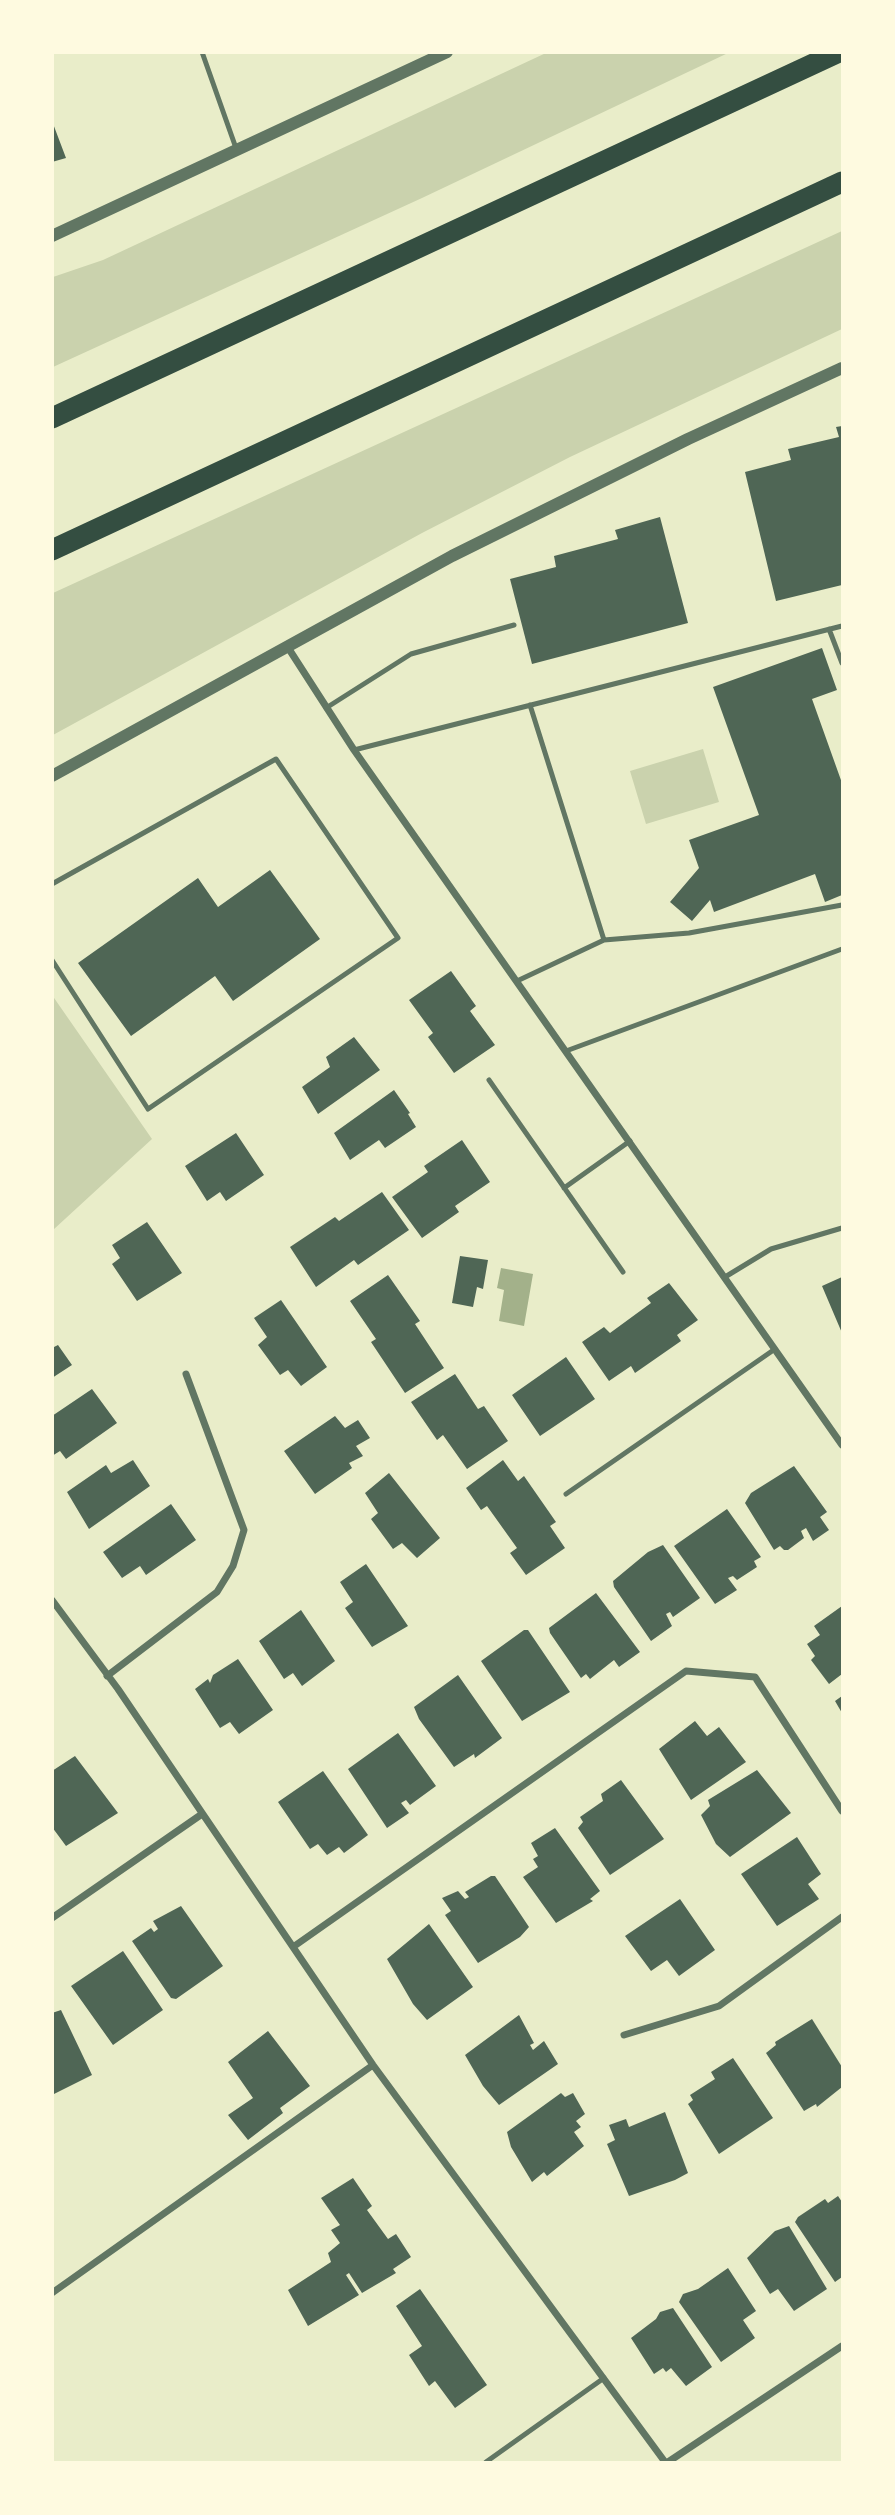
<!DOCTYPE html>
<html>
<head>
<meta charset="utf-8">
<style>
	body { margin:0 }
	#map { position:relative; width:895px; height:2515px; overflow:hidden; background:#e9edc9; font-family:Poppins,sans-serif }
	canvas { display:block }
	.frame { position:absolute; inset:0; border:54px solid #fefae0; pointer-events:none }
</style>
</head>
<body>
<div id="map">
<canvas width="895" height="2515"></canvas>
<div class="frame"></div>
</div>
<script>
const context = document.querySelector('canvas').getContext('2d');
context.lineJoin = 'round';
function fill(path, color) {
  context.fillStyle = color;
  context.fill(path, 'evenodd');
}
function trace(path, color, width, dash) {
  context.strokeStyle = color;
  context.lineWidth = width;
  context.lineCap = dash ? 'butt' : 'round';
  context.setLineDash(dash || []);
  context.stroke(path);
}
const green = new Path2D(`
	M548,52L728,53L422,198L53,367V277L103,260Z
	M842,231V329L570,457L422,533L53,735V593Z
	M703,749L719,802L646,824L630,771Z
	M52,995L152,1139L53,1230H52Z`);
const water = new Path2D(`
	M501,1268L533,1274L524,1326L499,1321L504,1290L497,1288Z`);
const building = new Path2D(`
	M52,121L66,158L52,162Z
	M842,426V585L776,601L745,472L791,460L788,449L839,437L836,427Z
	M660,517L688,623L532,664L510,579L556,567L554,556L618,539L615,530Z
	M822,648L837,690L812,699L842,783V895L825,902L815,874L714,912L710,900L692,921L670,902L699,868L689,840L759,815L713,687Z
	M270,870L320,939L233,1001L215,976L131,1036L78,963L198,878L218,907Z
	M451,971L476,1006L470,1011L495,1045L454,1073L428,1037L433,1033L409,1000Z
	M354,1037L380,1070L318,1114L302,1087L330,1067L326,1057Z
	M394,1090L410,1113L408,1114L416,1127L385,1148L379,1140L350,1160L334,1133Z
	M236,1133L264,1175L226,1201L220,1192L207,1201L185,1166Z
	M462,1140L490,1182L455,1206L459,1212L422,1238L392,1197L428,1172L424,1166Z
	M382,1192L409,1230L358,1265L354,1260L316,1287L290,1247L335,1217L339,1221Z
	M147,1222L182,1273L137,1301L112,1264L120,1258L112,1245Z
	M460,1256L488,1260L483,1289L477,1287L473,1307L452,1303Z
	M388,1275L420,1321L415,1324L444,1368L405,1393L371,1342L376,1339L350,1301Z
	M842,1277V1333L822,1286Z
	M669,1283L698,1320L677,1335L681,1341L635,1373L631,1366L609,1381L582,1342L604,1327L610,1333L651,1303L647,1298Z
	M281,1300L327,1367L301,1386L288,1370L280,1375L258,1345L267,1337L254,1318Z
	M58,1345L72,1365L52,1378V1348Z
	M566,1357L595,1399L540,1436L512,1395Z
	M455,1374L478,1409L484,1406L508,1441L467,1469L443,1435L437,1440L411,1402Z
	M92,1389L117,1423L66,1459L60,1451L52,1456V1416Z
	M335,1416L345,1428L358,1420L370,1438L356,1446L363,1456L349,1463L352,1468L315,1494L284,1451Z
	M133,1460L150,1486L89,1529L67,1492L106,1465L111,1473Z
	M503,1460L518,1481L524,1476L556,1522L550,1526L565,1548L526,1575L510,1553L517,1548L487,1506L481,1510L466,1488Z
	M794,1466L827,1512L820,1517L829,1530L813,1541L806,1528L801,1531L804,1538L788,1550H784L780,1546L774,1550L745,1503L751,1493Z
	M389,1473L440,1538L417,1558L402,1543L393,1549L371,1519L378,1513L365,1493Z
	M171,1504L196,1540L146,1575L140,1566L122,1578L103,1552Z
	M727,1509L761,1557L754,1561L757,1567L737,1580L733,1576L728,1578L737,1590L715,1604L674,1546Z
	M663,1545L700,1598L673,1617L670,1612L666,1614L672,1626L651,1641L614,1587L613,1581L648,1552Z
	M366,1564L408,1626L372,1647L345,1608L353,1602L340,1582Z
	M596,1593L640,1652L619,1667L614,1660L590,1679L586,1674L581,1678L550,1633L549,1628Z
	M842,1606V1674L829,1684L811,1660L815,1656L807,1644L820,1635L814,1626Z
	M301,1610L335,1661L302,1686L293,1673L284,1679L259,1641Z
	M524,1630H528L570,1692L522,1721L481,1661Z
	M238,1659L273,1710L239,1734L230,1722L220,1728L195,1689L208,1679L210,1683L213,1675Z
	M458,1675L502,1738L475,1758L474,1754L454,1767L419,1719L414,1707Z
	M842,1696V1713L835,1701Z
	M695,1721L707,1736L719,1727L746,1762L691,1800L659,1749Z
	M398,1733L436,1786L410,1805L406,1800L401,1803L409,1813L387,1828L348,1769Z
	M75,1756L118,1813L66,1846L52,1827V1771Z
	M757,1770L791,1813L730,1857L716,1844L701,1815L710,1806L708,1800Z
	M323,1771L368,1835L344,1853L339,1847L327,1855L318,1844L310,1849L278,1802Z
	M621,1780L664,1839L610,1875L578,1828L583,1822L580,1817L603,1801L601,1794Z
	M555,1828L600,1891L590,1899L593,1901L556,1923L523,1877L538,1867L533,1859L538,1856L531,1843Z
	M797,1837L821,1874L808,1884L819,1899L777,1926L741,1874Z
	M491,1876H495L529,1927L520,1937L478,1963L445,1915L451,1911L442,1898L458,1891L465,1899L469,1897L465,1892Z
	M680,1899L715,1950L679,1976L667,1960L651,1971L625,1936Z
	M181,1906L223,1966L176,1999L171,1998L132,1941L151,1928L154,1932L158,1929L153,1921Z
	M429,1924L473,1987L427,2020L413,2004L387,1959Z
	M123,1951L163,2010L113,2045L71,1986Z
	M61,2010L92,2075L52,2095V2013Z
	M519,2015L534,2043L530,2045L533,2050L544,2041L558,2064L499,2105L483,2086L465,2055Z
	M812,2019L842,2067V2087L817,2107L816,2104L804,2111L766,2053L776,2045L775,2042Z
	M268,2031L310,2086L280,2108L283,2113L248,2140L228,2115L253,2098L228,2062Z
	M733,2058L773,2118L719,2154L688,2104L693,2100L690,2095L715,2079L711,2072Z
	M561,2093L565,2097L573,2093L585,2114L576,2121L581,2127L574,2132L584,2146L547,2176L544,2172L532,2182L511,2147L507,2132Z
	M665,2112L688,2173L675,2180L629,2196L607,2144L615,2140L609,2125L626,2119L629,2127Z
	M353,2178L372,2206L367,2210L388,2239L396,2234L411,2257L393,2269L396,2273L362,2293L349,2273L346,2275L359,2295L308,2326L288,2290L331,2262L328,2253L340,2243L331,2230L340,2225L321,2198Z
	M838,2196L842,2202V2277L835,2282L795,2222L798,2217L825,2199L828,2203Z
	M789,2226L827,2289L794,2311L778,2289L770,2294L747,2258L775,2231Z
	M728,2268L756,2311L743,2320L755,2338L721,2362L679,2302L683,2294L698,2289Z
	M420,2289L487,2385L455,2408L435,2381L429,2386L409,2355L422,2346L396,2306Z
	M673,2308L712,2367L686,2386L671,2368L666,2372L663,2368L654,2374L631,2338L656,2319L660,2312Z`);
const service = new Path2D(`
	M202,52L237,151
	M829,629L842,663
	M530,705L604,940
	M326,708L411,654L514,625
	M354,750L842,626
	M52,884L276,759L398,938L148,1109L52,960
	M517,981L604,940L689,933L842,905
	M566,1051L842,949
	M489,1080L623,1272
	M564,1188L630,1141
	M725,1277L771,1249L842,1228
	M566,1494L775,1349
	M486,2462L604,2378`);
const minor = new Path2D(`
	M287,646L354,750L842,1445
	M52,1600L118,1689L373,2065L665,2462
	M107,1676L217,1592L233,1566L244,1530L186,1374
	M52,1918L202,1814
	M293,1947L686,1671L755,1677L842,1811
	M624,2035L719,2006L842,1917
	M52,2293L373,2065
	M668,2462L842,2346`);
const tertiary = new Path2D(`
	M52,236L447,52
	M52,776L452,556L688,439L842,368`);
const motorway = new Path2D(`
	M52,418L839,52
	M52,550L842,182`);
fill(green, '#cad2ad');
fill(water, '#a3b18a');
fill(building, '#4f6655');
trace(service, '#617663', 5);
trace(minor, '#617663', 7);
trace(tertiary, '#617663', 12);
trace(motorway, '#344e41', 21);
</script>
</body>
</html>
